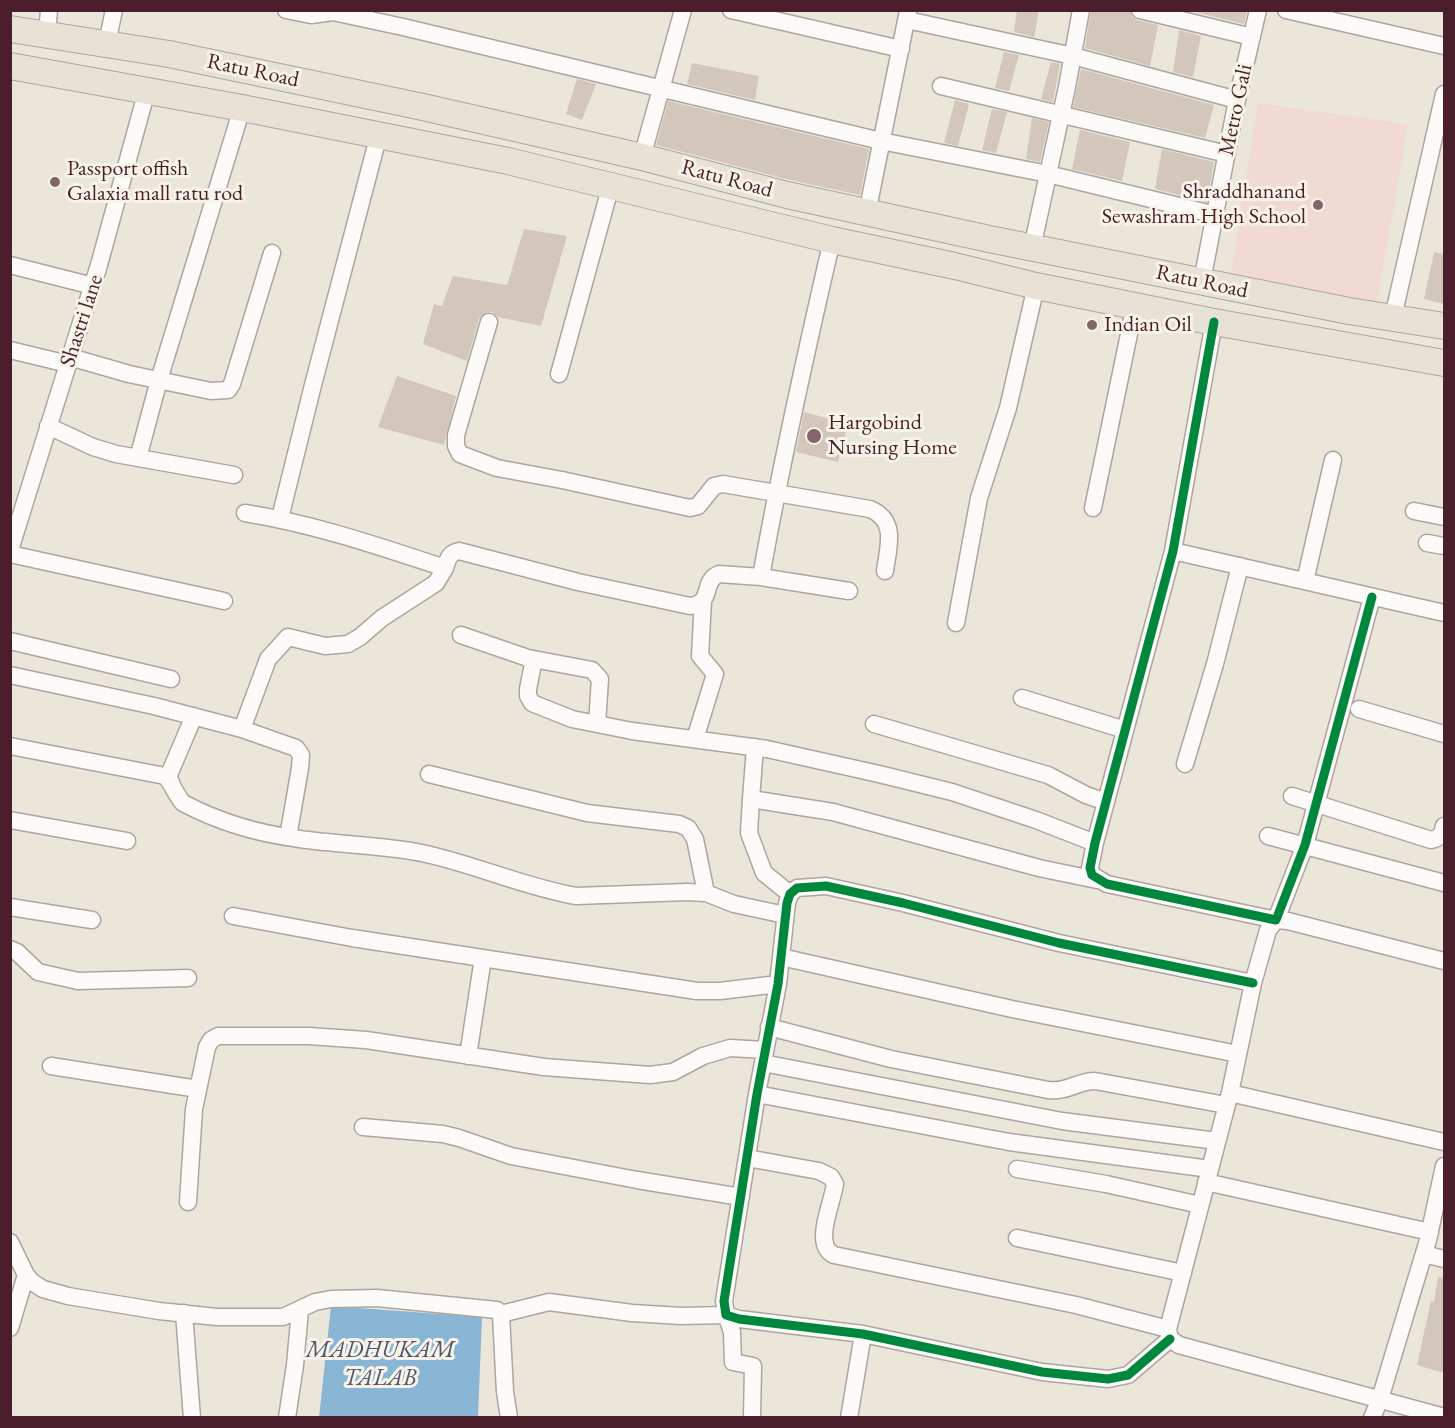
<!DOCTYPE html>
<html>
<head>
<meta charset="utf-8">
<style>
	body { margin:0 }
	#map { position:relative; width:1455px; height:1428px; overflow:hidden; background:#ebe6da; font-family:"EB Garamond",serif }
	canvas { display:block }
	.frame { position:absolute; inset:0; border:12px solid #4a1f2b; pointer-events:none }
</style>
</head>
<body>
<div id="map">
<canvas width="1455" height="1428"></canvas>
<div class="frame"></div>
</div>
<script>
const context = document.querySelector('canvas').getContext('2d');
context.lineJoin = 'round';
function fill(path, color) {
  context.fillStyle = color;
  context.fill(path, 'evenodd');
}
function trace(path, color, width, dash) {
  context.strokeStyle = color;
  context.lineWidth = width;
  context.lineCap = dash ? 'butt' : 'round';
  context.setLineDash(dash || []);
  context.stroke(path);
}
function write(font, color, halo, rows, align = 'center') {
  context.font = font + ' "EB Garamond",serif';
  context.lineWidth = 6;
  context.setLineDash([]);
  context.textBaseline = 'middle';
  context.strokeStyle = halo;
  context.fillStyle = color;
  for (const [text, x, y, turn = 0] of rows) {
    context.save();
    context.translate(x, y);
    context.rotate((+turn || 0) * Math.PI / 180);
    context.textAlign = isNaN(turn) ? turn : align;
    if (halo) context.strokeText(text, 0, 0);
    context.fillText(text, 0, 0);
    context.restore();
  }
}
const built = new Path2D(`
	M1258,103L1408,124L1375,315L1229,286Z`);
const water = new Path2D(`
	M331,1306L482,1317L478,1417L319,1418Z`);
const building = new Path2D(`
	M1017,10H1039L1034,37L1014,32Z
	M1091,10H1130L1132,17L1137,20L1158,25L1150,66L1085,48Z
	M1187,10H1247L1244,24Z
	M1179,30L1201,36L1193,77L1173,72Z
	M1004,52L1019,55L1009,91L995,88Z
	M1051,62L1060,64L1053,102L1041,99Z
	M692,63L759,76L755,100L687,84Z
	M1081,69L1214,105L1205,138L1073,107Z
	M577,79L596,84L582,120L566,114Z
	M955,100L969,104L958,146L944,143Z
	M668,101L869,149L860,195L790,180L656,145Z
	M992,109L1007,112L996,153L982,150Z
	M1032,118L1049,122L1040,162L1026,159Z
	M1080,130L1130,142L1122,181L1072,169Z
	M1162,149L1214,162L1207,202L1155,189Z
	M524,229L567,236L541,326L498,317L492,312H486L479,319L467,361L423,344L434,304L442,306L453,276L507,285Z
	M1434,252L1444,254V304L1424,299Z
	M397,376L456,396L444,445L378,427Z
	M804,412L848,424L838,462L796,452Z
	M1438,1277L1444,1278V1373L1417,1365L1431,1301L1434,1302Z`);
const minor = new Path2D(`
	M286,10L311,15L333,12L403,27L881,141L1048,174L1216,215
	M731,10L901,49
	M1140,10L1252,37
	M1286,10L1444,46
	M907,20L1073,56L1237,100
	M47,34L49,10
	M107,43L114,10
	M941,86L1227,154
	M642,157L683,10
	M867,213L908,11
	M1032,248L1067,87L1081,10
	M10,265L93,286
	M1202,281L1237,100L1258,10
	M1393,317L1444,94
	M489,322L456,435V446L460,454L497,468L562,480L690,508L698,506L714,486L723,484L870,509C898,521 888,547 885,571
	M1214,322L1173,551L1095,843L1090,868L1092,875L1107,884L1276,920L1305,845L1372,597
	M10,350L68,364
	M70,357L129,374L211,391L228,390L232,384L272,253
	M559,374L611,185
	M48,426L93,447L116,454L234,475
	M138,458L159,380L242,108
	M1093,508L1135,305
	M1414,511L1444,517
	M245,513C314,524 378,546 445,568C448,559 449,553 459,551L578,582L690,606C714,604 701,581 719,574L761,577C781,464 806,352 832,240
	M280,518L313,385L379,134
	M1427,543L1444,546
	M10,550L99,265L147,90
	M1173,551L1444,613
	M10,554L224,601
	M761,577L849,591
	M1305,581L1333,460
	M956,623L979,498L1008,408L1036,286
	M461,635L528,658L533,664L528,689V696L532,703L572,719L632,731L767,749L879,774L952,792L1036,820L1095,843
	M10,641L171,679
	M528,658L592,670L600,679L597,724
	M10,675L154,706L242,729L296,748L301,755L300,768L288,837
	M1022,698L1125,730
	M1359,709L1444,734
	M874,724L1048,775L1086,795L1106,802
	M242,729L268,659L288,637L325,646L348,644L360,637L382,618L436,583L445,568
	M695,739L715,674L700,656L703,601
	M10,746L165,776C173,784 175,794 183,803C219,822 260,834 300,839C341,845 382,845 422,853C474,864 524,887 576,896L687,892L706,893L734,904L785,915
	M1185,764L1215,664L1240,566
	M429,774L587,813L679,824L688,828L695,839L706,893
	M171,782L168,777L194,716
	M1292,796L1431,840C1440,838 1442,835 1444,826
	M751,799L755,747
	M10,820L127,841
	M1268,836L1444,883
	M790,894L764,873L749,833L751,799L833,812L1039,868L1097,880
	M10,907L92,920
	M233,916L352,938L697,991H720L778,984
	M10,949L17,952L38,972L78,981L188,978
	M781,957L1012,1009L1238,1054
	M1444,961L1288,921L1276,920L1268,930L1253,983L1230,1093L1168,1329L1170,1339L1179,1345L1444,1417
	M769,1027L891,1059L1048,1090C1069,1092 1077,1081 1095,1081L1226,1105
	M468,1056L483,958
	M763,1063L1062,1121L1217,1141
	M51,1066L198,1089
	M1230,1093L1444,1142
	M757,1094L1009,1142L1210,1169
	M363,1127L443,1134L459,1138L511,1156L637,1180L741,1197
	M747,1158L819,1171L831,1177L835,1184C833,1202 812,1245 834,1255L1076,1305L1168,1329
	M1017,1169L1106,1184L1200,1205
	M1206,1182L1430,1232
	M188,1202L194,1109L207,1047L211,1040L218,1036H309L366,1040L544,1067L650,1075L673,1072L703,1056L730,1048L765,1050
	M1017,1238L1183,1273
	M10,1242L26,1275L32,1282L43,1289L68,1296L159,1311L217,1317H283L315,1302L331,1299L377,1298L497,1310L501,1314L505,1392L509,1418
	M1424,1254L1444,1259
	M184,1313L192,1418
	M501,1314L549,1302L632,1313L681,1316L726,1315L732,1332L733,1362L753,1366L752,1418
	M10,1328L26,1275
	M1170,1339L1128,1375L1108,1379L1042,1372L863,1334L739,1319L726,1315L724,1301L757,1094L778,984L787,903L790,894L797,888L826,886L903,903L1059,943L1253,983
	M287,1418L295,1365L300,1310
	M849,1418L863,1334
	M1372,1418L1380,1399L1428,1240L1444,1166`);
const primary = new Path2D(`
	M10,29L169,54L423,107L642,157L787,195L994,240L1349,311L1444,326
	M10,66L242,108L508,161L832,240L955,266L1036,286L1214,322L1444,363`);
const cycleway = new Path2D(`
	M1214,322L1173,551L1095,843L1090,868L1092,875L1107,884L1276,920L1305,845L1372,597
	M1170,1339L1128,1375L1108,1379L1042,1372L863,1334L739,1319L726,1315L724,1301L757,1094L778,984L787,903L790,894L797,888L826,886L903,903L1059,943L1253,983`);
const markers = [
	[55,182,6,"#826568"],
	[1318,205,6,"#826568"],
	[1092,325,6,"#826568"],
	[814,436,8,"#826568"]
];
const streetNames = [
	["Ratu Road",253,71,12],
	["Metro Gali",1236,110,-78],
	["Ratu Road",727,179,15],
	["Ratu Road",1202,282,12],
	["Shastri lane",82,321,-72]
];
const poiNames = [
	["Passport offish",67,169],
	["Galaxia mall ratu rod",67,194],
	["Shraddhanand",1306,192,"right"],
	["Sewashram High School",1306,217,"right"],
	["Indian Oil",1104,325],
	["Hargobind",828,423],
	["Nursing Home",828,448]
];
const waterNames = [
	["MADHUKAM",380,1350],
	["TALAB",380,1378]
];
fill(built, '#f2dad4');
fill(water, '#88b6d4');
fill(building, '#d3c6bb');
trace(minor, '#ada5a0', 19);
trace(primary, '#ada5a0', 28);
trace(minor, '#fcfbf9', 16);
trace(primary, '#e7e2d5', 26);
trace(cycleway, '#00873e', 9);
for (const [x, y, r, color] of markers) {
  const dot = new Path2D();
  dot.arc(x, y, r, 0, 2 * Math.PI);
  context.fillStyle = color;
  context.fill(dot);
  trace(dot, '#f7f3e8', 2);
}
write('22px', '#4a1f2b', '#f7f3e8', streetNames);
write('22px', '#4a1f2b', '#f7f3e8', poiNames, 'left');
write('italic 24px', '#52536e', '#f7f3e8', waterNames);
</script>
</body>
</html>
